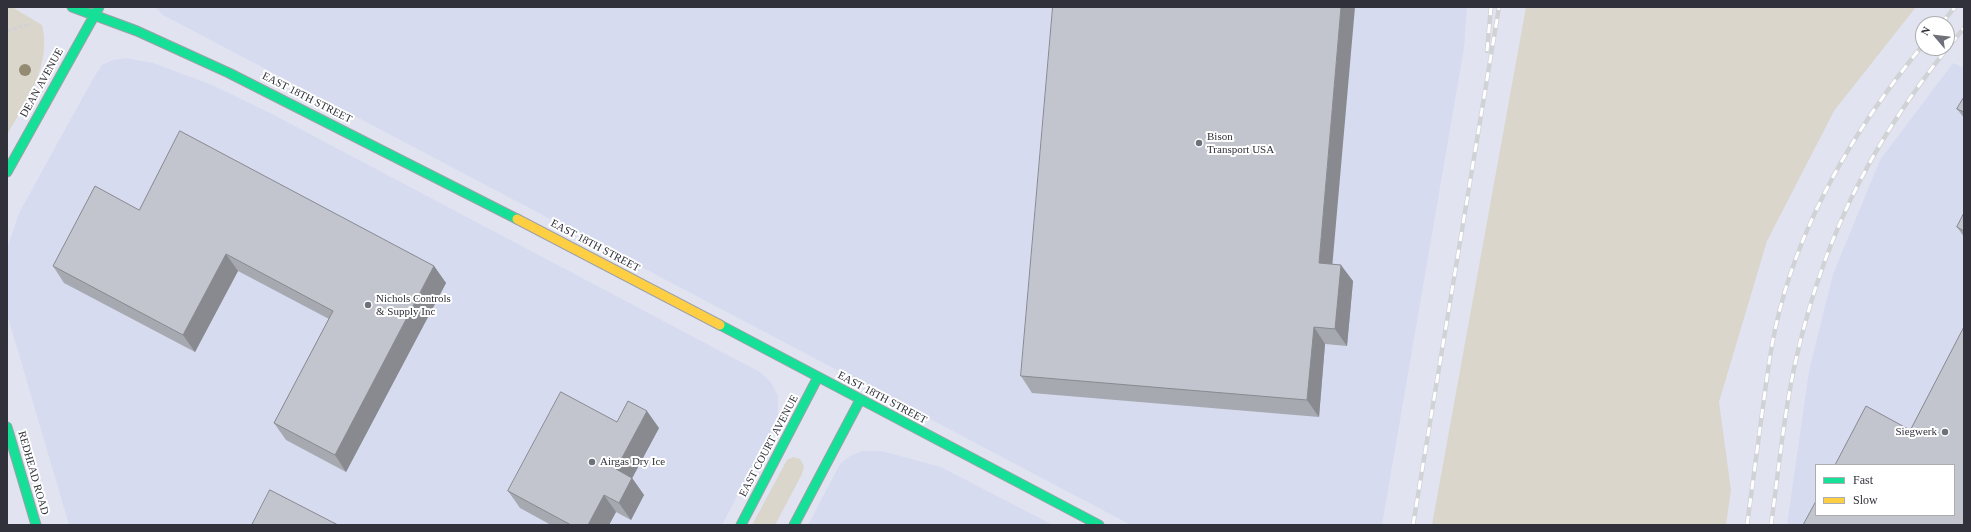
<!DOCTYPE html>
<html>
<head>
<meta charset="utf-8">
<style>
	body { margin:0 }
	#map { position:relative; width:1971px; height:532px; overflow:hidden; background:#e1e4f0; font-family:"Times New Roman",serif }
	canvas { display:block }
	.frame { position:absolute; inset:0; border:8px solid #30313a; pointer-events:none }
	.legend { position:absolute; left:1815px; top:464px; width:140px; height:52px; box-sizing:border-box; background:#fff; border:1px solid #acadb0; margin:0; padding:5px 7px; list-style:none; font-size:12px; color:#30313a }
	.legend li { display:flex; align-items:center; gap:8px; height:20px }
	.legend b { width:20px; border:1px solid #acadb0 }
	.north { position:absolute; left:1915px; top:16px; width:40px; height:40px; box-sizing:border-box; background:#fff; border:1px solid #acadb0; border-radius:50%; rotate:298deg; font-size:11px; font-weight:700; line-height:16px; text-align:center; color:#30313a }
	.north::after { content:''; display:block; margin:auto; width:14px; height:18px; background:#6e707a; clip-path:polygon(50% 0,100% 100%,50% 72%,0 100%) }
</style>
</head>
<body>
<div id="map">
<canvas width="1971" height="532"></canvas>
<div class="frame"></div>
<ul class="legend">
<li><b style="height:5px;background:#16e098"></b>Fast</li>
<li><b style="height:5px;background:#ffcf43"></b>Slow</li>
</ul>
<div class="north">N</div>
</div>
<script>
const context = document.querySelector('canvas').getContext('2d');
context.lineJoin = 'round';
function fill(path, color) {
  context.fillStyle = color;
  context.fill(path, 'evenodd');
}
function trace(path, color, width, dash) {
  context.strokeStyle = color;
  context.lineWidth = width;
  context.lineCap = dash ? 'butt' : 'round';
  context.setLineDash(dash || []);
  context.stroke(path);
}
function write(font, color, halo, rows, align = 'center') {
  context.font = font + ' "Times New Roman",serif';
  context.lineWidth = 4;
  context.setLineDash([]);
  context.textBaseline = 'middle';
  context.strokeStyle = halo;
  context.fillStyle = color;
  for (const [text, x, y, turn = 0] of rows) {
    context.save();
    context.translate(x, y);
    context.rotate((+turn || 0) * Math.PI / 180);
    context.textAlign = isNaN(turn) ? turn : align;
    if (halo) context.strokeText(text, 0, 0);
    context.fillText(text, 0, 0);
    context.restore();
  }
}
const built = new Path2D(`
	M155,7H1467L1464,48L1382,525H1131L163,15Z
	M126,58L153,63L212,85L272,114L760,372L771,382L778,396V418L722,525H69L7,314V248L19,213L94,77L102,65L113,60Z
	M1953,63L1964,68V525H1787L1809,371L1833,274L1880,160ZM1816,465H1954V515H1816Z
	M862,451H882L941,467L1053,525H808L840,464L850,456Z`);
const green = new Path2D(`
	M7,7H12L42,25C52,66 26,101 7,135Z
	M1526,7H1916L1834,111L1767,241L1719,402L1731,490L1726,525H1432Z
	M793,457L800,459L804,466L802,474L775,525H752L787,460Z`);
const path = new Path2D(`
	M7,31L31,24`);
const fast = new Path2D(`
	M72,7L137,31L229,73L517,219
	M7,172L99,7
	M720,325L1099,525
	M7,427L36,525
	M741,525L818,377
	M794,525L860,400`);
const slow = new Path2D(`
	M517,219L720,325`);
const rail = new Path2D(`
	M1941,24L1955,7
	M1487,51L1491,7
	M1413,525L1499,7
	M1747,525C1753,483 1758,441 1764,399C1767,376 1770,353 1775,330C1797,226 1855,127 1923,45
	M1771,525C1779,468 1784,411 1797,355C1827,226 1879,129 1964,28`);
const trees = [
	[25,70]
];
const wall = new Path2D(`
	M1964,97V118L1957,109Z
	M139,210L434,266L446,283L346,472L286,440L274,423L329,319L238,271L195,352L64,283L53,266Z
	M1964,213V237L1957,227Z
	M1332,264L1353,281L1347,346L1325,344L1319,417L1032,393L1021,376Z
	M617,422L659,428L632,478L644,495L631,520L616,512L609,525H551L520,508L508,491Z`);
const shadedWall = new Path2D(`
	M1341,7H1355L1331,280L1319,263Z
	M226,254L238,271L195,352L183,335Z
	M1341,265L1353,281L1347,346L1335,329Z
	M434,266L446,283L346,472L335,455Z
	M1314,327L1325,344L1319,417L1307,400Z
	M647,411L659,428L628,486L616,469Z
	M632,478L644,495L631,520L619,503Z
	M604,495L616,512L609,525H588Z`);
const building = new Path2D(`
	M1053,7H1341L1319,263L1341,265L1335,329L1314,327L1307,400L1021,376Z
	M1964,97V112L1957,109Z
	M180,131L434,266L335,455L274,423L333,311L226,254L183,335L53,266L95,186L139,210Z
	M1964,213V231L1957,227Z
	M1964,327V525H1803L1816,501V515H1954V465H1835L1866,406L1910,430Z
	M561,392L617,422L628,401L647,411L616,469L632,478L619,503L604,495L588,525H571L508,491Z
	M270,490L338,525H252Z`);
const markers = [
	[1199,143,4,"#6e707a"],
	[368,305,4,"#6e707a"],
	[1945,432,4,"#6e707a"],
	[592,462,4,"#6e707a"]
];
const streetNames = [
	["DEAN AVENUE",42,83,-61],
	["EAST 18TH STREET",307,98,27],
	["EAST 18TH STREET",595,246,28],
	["EAST 18TH STREET",882,398,28],
	["EAST COURT AVENUE",769,446,-62],
	["REDHEAD ROAD",33,473,74]
];
const poiNames = [
	["Bison",1207,137],
	["Transport USA",1207,150],
	["Nichols Controls",376,299],
	["& Supply Inc",376,312],
	["Siegwerk",1937,432,"right"],
	["Airgas Dry Ice",600,462]
];
fill(built, '#d6dbf0');
fill(green, '#dad6cb');
trace(fast, '#9da0a8', 11);
trace(slow, '#9da0a8', 11);
trace(path, '#d1d2d6', 2.5, [4, 2]);
trace(fast, '#16e098', 9);
trace(slow, '#ffcf43', 9);
trace(rail, '#d1d2d6', 4.5);
trace(rail, '#fff', 3, [9]);
context.fillStyle = '#938c73';
for (const [x, y] of trees) {
  context.beginPath();
  context.arc(x, y, 6, 0, 2 * Math.PI);
  context.fill();
}
fill(wall, '#a7a9b1');
fill(shadedWall, '#888a90');
fill(building, '#c2c5ce');
trace(building, '#888a90', 1);
for (const [x, y, r, color] of markers) {
  const dot = new Path2D();
  dot.arc(x, y, r, 0, 2 * Math.PI);
  context.fillStyle = color;
  context.fill(dot);
  trace(dot, '#fff', 1.5);
}
write('11px', '#30313a', '#fff', streetNames);
write('11px', '#30313a', '#fff', poiNames, 'left');
</script>
</body>
</html>
